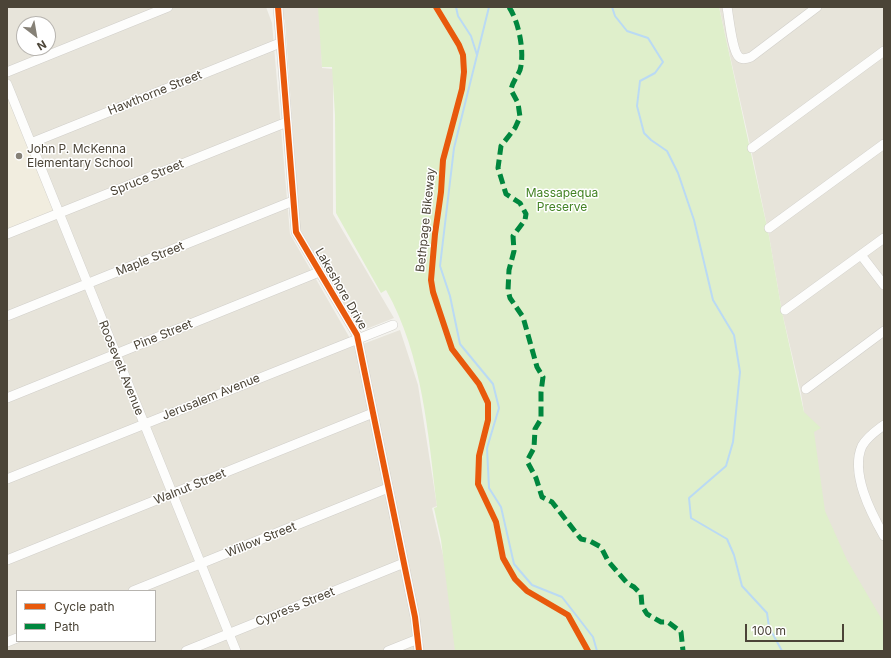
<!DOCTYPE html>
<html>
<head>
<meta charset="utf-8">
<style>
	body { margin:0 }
	#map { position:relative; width:891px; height:658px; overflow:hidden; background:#f3f2ed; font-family:Inter,sans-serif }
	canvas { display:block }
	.frame { position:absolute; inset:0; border:8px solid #4b4437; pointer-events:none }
	.legend { position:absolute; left:16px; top:590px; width:140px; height:52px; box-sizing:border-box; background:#fff; border:1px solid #b7b4af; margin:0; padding:5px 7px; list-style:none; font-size:12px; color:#4b4437 }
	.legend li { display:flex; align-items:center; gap:8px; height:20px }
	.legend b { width:20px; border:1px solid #b7b4af }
	.north { position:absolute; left:16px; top:16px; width:40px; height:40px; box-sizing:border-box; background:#fff; border:1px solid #b7b4af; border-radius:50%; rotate:149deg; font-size:11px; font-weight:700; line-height:16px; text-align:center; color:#4b4437 }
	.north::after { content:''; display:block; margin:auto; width:14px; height:18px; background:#868177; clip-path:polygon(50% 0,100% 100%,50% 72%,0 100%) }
	.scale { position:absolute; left:745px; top:624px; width:99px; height:18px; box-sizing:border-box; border:2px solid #4b4437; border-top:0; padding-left:5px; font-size:12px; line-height:14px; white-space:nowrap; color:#4b4437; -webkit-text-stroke:3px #fff; paint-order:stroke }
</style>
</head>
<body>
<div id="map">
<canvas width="891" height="658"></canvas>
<div class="frame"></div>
<ul class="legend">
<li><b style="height:5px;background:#e8590c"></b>Cycle path</li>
<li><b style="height:5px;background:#00873e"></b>Path</li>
</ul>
<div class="north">N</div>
<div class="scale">100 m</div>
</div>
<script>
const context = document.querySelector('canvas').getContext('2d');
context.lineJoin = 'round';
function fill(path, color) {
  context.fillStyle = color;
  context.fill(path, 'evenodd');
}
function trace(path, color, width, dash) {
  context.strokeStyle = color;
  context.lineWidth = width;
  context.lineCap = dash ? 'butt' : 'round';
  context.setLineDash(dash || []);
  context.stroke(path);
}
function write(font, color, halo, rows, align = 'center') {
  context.font = font + ' Inter,sans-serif';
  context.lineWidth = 3;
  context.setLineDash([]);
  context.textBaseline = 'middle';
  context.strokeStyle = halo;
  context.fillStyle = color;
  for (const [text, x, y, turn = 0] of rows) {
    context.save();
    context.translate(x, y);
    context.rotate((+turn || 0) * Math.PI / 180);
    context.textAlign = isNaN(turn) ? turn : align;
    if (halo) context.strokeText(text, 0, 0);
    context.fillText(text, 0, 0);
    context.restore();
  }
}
const residential = new Path2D(`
	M7,7H266L272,23L290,234L355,347L400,330L418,385L437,506L432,508L459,623L461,651H7ZM24,24H48V48H24ZM17,591H155V641H17Z
	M278,7H321L322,68L333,69V214L394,318L361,331L300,229L285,21Z
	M719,7H884V631L820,514L801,393L782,312L769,236L751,149Z`);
const education = new Path2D(`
	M9,100L54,211L7,230V101Z`);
const green = new Path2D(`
	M318,7H719L769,236L782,312L804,412L821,428L814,432L825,511L847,560L884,623V651H455L441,540L434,508L437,507C428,434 423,355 386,290L381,293L336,213L335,115L332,67H322Z`);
const stream = new Path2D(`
	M456,7L458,16L471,36L477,55
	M489,7L454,148L440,266L450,296L460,344L493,384L499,408L487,448L489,488L501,507L514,564L532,585L562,597L593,637L597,651
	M612,7L615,16L627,31L648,38L663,62L655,73L640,81L637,106L644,133L651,140L667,151L678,173L694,220L713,300L734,335L740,372L733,442L726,466L689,498L691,518L727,539L734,555L742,586L767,613L769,627L782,651`);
const minor = new Path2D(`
	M278,7L296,232L357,335L415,617L419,651
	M727,7C729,17 732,51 739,57C742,60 746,59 751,57L817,7
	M7,72L168,7
	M7,84L236,651
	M31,143L280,43
	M752,148L884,51
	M769,228L884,144
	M7,234L287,122
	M861,255L884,285
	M785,310L884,238
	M7,316L293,201
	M806,389L884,331
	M7,398L319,272
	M884,425C876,431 867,437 862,446C850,473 871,513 884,536
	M7,479L393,325
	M7,560L373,413
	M133,591L388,488
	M7,642L17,638
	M186,651L404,563
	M388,651L418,639`);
const quiet = new Path2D(`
	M509,7C519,22 525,53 520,70C517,77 512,83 511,90L518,103L520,117L515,128L501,146L498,168L506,194L520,203L526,214L525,220L513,236L514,251L509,270L508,290L510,298L523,317L537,367L543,377L541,392V419L535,429L534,448L528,459V463L536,478L542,497L552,502L581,539L590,541L601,547L608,561L627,583L634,587L641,594L642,606L647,614L661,622H668L681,632L683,651`);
const cycleway = new Path2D(`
	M278,7L296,232L357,335L415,617L419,651
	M436,7L459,45L463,55L464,72L462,89L443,160L441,192L435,234L431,280L433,292L452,349L479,384L488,403V420L479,456L478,484L496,522L503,558L515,579L527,591L568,615L588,651`);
const markers = [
	[19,156,4,"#868177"]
];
const streetNames = [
	["Hawthorne Street",155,93,-22],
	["Spruce Street",147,178,-22],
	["Bethpage Bikeway",426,220,-84],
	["Maple Street",150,259,-22],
	["Lakeshore Drive",341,289,60],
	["Pine Street",163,335,-22],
	["Roosevelt Avenue",121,368,68],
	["Jerusalem Avenue",211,397,-22],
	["Walnut Street",190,487,-22],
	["Willow Street",261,540,-22],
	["Cypress Street",295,607,-22]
];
const poiNames = [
	["John P. McKenna",27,149],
	["Elementary School",27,163]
];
const parkNames = [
	["Massapequa",562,193],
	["Preserve",562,207]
];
fill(residential, '#e7e4da');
fill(education, '#f1eddf');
fill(green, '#dfefcb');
trace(stream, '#badaf4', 2);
trace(minor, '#d1cfca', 10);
trace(minor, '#fdfdfc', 9);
trace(quiet, '#00873e', 5, [10, 5]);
trace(cycleway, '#e8590c', 6);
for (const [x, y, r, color] of markers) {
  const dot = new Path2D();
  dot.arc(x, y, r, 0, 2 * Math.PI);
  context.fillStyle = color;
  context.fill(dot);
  trace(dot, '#fff', 1.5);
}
write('12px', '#4b4437', '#fff', streetNames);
write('12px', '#4b4437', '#fff', poiNames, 'left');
write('12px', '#438324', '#fff', parkNames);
</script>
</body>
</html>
